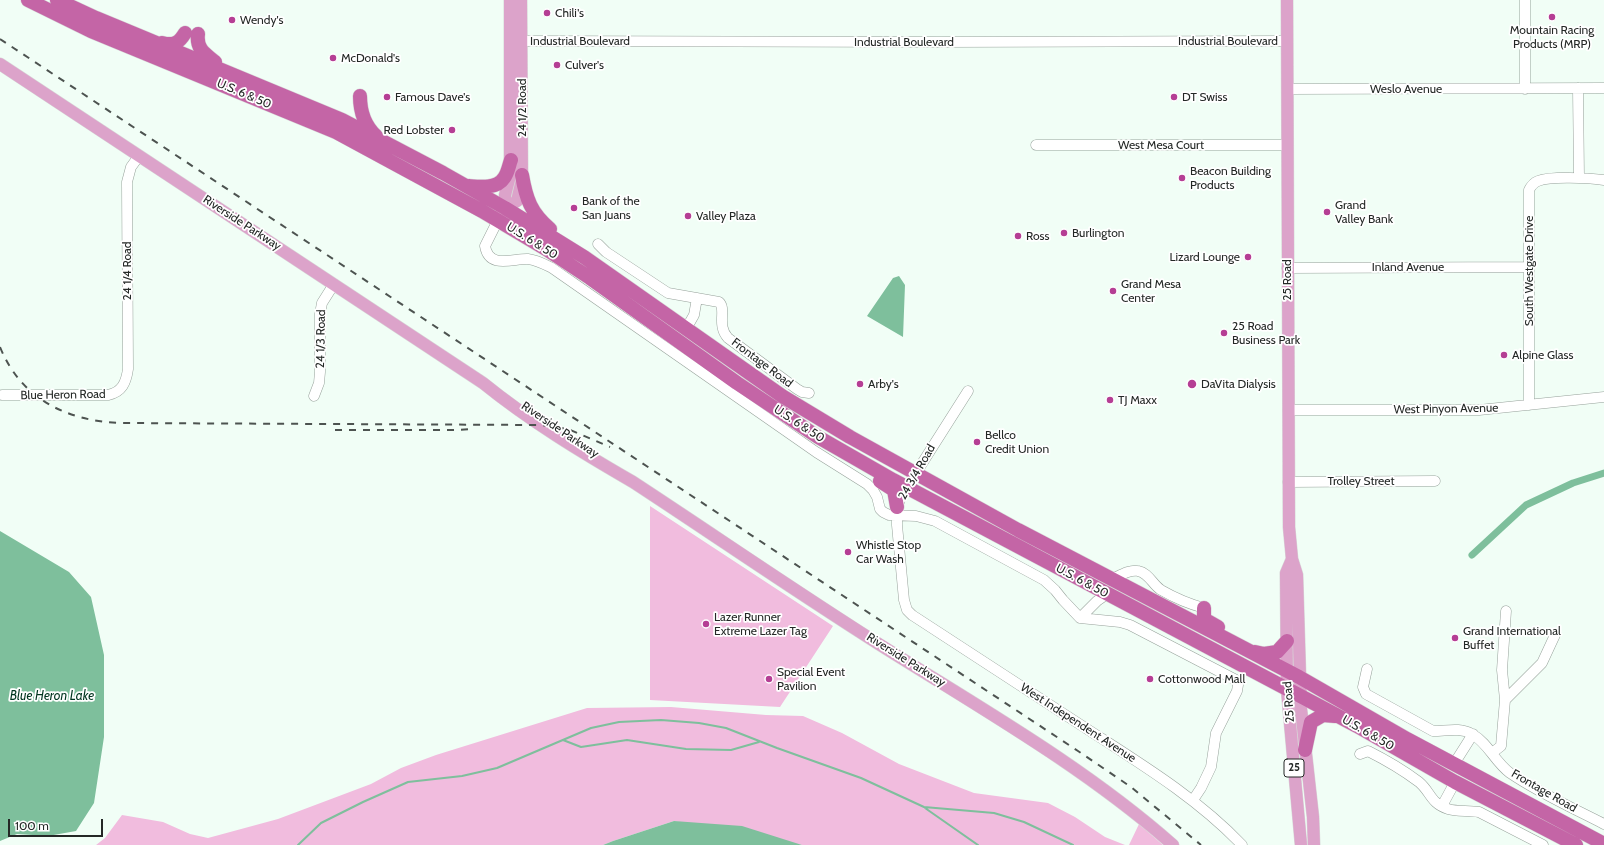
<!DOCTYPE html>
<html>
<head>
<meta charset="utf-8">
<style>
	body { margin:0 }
	#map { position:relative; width:1604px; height:845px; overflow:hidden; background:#f1fef6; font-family:Cabin,sans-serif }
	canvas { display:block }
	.scale { position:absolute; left:8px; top:819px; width:95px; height:18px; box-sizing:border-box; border:2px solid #242826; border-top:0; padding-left:5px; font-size:12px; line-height:14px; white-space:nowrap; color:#242826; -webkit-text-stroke:3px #fff; paint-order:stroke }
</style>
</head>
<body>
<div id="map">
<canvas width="1604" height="845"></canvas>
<div class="scale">100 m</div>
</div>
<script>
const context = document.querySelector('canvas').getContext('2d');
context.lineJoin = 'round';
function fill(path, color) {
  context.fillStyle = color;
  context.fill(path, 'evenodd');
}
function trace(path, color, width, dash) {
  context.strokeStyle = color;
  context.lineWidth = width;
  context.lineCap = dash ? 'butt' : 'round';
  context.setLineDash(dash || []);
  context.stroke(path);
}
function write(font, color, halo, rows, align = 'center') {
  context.font = font + ' Cabin,sans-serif';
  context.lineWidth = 3.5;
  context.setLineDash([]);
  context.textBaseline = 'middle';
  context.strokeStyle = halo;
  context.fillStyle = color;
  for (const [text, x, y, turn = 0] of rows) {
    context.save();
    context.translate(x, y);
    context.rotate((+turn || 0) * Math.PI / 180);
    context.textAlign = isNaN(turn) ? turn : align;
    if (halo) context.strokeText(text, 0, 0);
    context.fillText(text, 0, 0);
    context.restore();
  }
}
const green = new Path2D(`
	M650,506L833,626L780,707L650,700Z
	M671,707L766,715L803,716L842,733L899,764L974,793L1048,803L1075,817L1105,837L1125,845H802L674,821L613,841L603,845H96L105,838L122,815L163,822L190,834L208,838L278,819L371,784L401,768L436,755L587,708Z
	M1139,824L1163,845H1129Z`);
const water = new Path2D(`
	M899,276L905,285L903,337L867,316L893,278Z
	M0,531L69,572L91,597L104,655V737L94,803L76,831L48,836L17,834L0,841Z
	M674,821L742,826L802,845H603L613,841Z`);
const stream = new Path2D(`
	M563,740L581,747L627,740L686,749L731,750L759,742
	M925,808L978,845
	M298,845L321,823L363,802L408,782L462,776L497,768L591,728L619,722L661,720L699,723L726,728L777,748L861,778L924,807L994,813L1024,822L1073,845`);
const canal = new Path2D(`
	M1472,555L1526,505L1573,483L1604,473`);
const minor = new Path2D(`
	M1525,0V89
	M522,41L941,42L1287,41
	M1578,88L1579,178
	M1287,89L1604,88
	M1036,145H1287
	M498,220L485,246C489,270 514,258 528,259C537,260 544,264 552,268L816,452L867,484L873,490L877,497L880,509L883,512L889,515L916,516L935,521L1044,580L1055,590L1063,600L1080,618L1120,622L1130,625L1236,680L1238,685L1237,691L1216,733L1211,767L1201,788L1193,800
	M598,244L606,252L668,293L719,302C727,309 716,325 728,338L797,389L802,392L809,393
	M1287,268L1529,267
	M686,329L694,315L697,298
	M968,391L902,495L897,507V525L904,600L907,610L912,615C970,653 1029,691 1087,729C1141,764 1197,798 1242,845
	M2,395H108C122,392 126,383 128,369L127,182L131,167L139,156
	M314,396L319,383L320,372V314L322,303L334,284
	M1529,405V190C1531,186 1533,183 1538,181C1551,176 1588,178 1604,180
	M1288,410H1479L1604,397
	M1288,482L1435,481
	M1112,579C1119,576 1130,569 1138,571C1149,573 1152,584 1161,590C1175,598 1189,604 1204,608
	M1080,618L1097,601L1107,594
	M1367,669L1363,687L1366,694L1433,731C1447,731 1459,727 1472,734C1488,743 1495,762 1510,773C1539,793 1573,808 1604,824
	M1505,700L1502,670L1506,611
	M1492,753L1501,746L1505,700L1542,663L1555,635
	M1360,754L1368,751C1386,760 1403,770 1419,782C1431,792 1430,803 1448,809C1457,812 1469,810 1479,812L1543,845
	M1454,764L1473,734
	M1442,806L1455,782`);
const major = new Path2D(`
	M1287,0L1289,527L1292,559L1297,575L1301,709L1313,817L1314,845
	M0,64L483,383C530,421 581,452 633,482C720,539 805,598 893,653C989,713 1088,770 1173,845
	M505,208L517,201L522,180L521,0
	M500,215L505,208V195L510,176V0
	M1292,559L1286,573L1287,690L1301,845`);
const highway = new Path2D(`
	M28,0L91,31L336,132L482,211L546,249L590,278L737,383L818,437L893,480L1357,726L1455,782L1576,845
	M57,0L96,18L342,120L443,173L505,208L584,257L782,396L850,437L1018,530L1299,677L1407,739L1604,844
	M198,34C196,49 205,54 215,62
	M162,43C174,46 179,43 185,33
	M360,96C360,112 364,125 376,136
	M522,175C526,199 531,213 550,229
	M469,186C480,187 497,189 504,178C508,173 509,165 511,160
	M880,481L894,490L897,507
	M1204,608V619L1218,627
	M1255,652L1264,654L1277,652L1287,641
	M1305,750L1311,722L1323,715L1335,716`);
const rail = new Path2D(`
	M0,39L1078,751L1131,787L1201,845
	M0,347C21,399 67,421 120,423L541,425L568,429L610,447
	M335,430H457L473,429`);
const markers = [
	[547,13,4,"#b53e94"],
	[1552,17,4,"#b53e94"],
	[232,20,4,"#b53e94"],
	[333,58,4,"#b53e94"],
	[557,65,4,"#b53e94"],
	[387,97,4,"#b53e94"],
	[1174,97,4,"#b53e94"],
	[452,130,4,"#b53e94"],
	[1182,178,4,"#b53e94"],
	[574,208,4,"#b53e94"],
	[1327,212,4,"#b53e94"],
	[688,216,4,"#b53e94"],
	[1064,233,4,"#b53e94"],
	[1018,236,4,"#b53e94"],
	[1248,257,4,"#b53e94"],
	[1113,291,4,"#b53e94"],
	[1224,333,4,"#b53e94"],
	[1504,355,4,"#b53e94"],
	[860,384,4,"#b53e94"],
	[1192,384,5,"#b53e94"],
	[1110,400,4,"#b53e94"],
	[977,442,4,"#b53e94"],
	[848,552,4,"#b53e94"],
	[706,624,4,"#b53e94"],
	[1455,638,4,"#b53e94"],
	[769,679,4,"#b53e94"],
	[1150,679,4,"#b53e94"]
];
const shields = [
	[1294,768,20]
];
const shieldNames = [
	["25",1294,768]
];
const poiNames = [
	["Chili's",555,13],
	["Wendy's",240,20],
	["Mountain Racing",1552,30,"center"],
	["Products (MRP)",1552,44,"center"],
	["McDonald's",341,58],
	["Culver's",565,65],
	["Famous Dave's",395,97],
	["DT Swiss",1182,97],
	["Red Lobster",444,130,"right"],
	["Beacon Building",1190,171],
	["Products",1190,185],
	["Bank of the",582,201],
	["San Juans",582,215],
	["Grand",1335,205],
	["Valley Bank",1335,219],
	["Valley Plaza",696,216],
	["Burlington",1072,233],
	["Ross",1026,236],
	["Lizard Lounge",1240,257,"right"],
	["Grand Mesa",1121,284],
	["Center",1121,298],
	["25 Road",1232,326],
	["Business Park",1232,340],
	["Alpine Glass",1512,355],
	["Arby's",868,384],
	["DaVita Dialysis",1201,384],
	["TJ Maxx",1118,400],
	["Bellco",985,435],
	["Credit Union",985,449],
	["Whistle Stop",856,545],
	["Car Wash",856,559],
	["Lazer Runner",714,617],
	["Extreme Lazer Tag",714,631],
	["Grand International",1463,631],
	["Buffet",1463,645],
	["Special Event",777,672],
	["Pavilion",777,686],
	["Cottonwood Mall",1158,679]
];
const streetNames = [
	["Industrial Boulevard",580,41],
	["Industrial Boulevard",1228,41],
	["Industrial Boulevard",904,42],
	["Weslo Avenue",1406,89],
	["U.S. 6 & 50",244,94,23],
	["24 1/2 Road",522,108,-90],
	["West Mesa Court",1161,145],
	["Riverside Parkway",242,223,33],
	["U.S. 6 & 50",532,241,32],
	["Inland Avenue",1408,267],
	["24 1/4 Road",127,271,-90],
	["South Westgate Drive",1529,271,-90],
	["25 Road",1287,280,-90],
	["24 1/3 Road",321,339,-89],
	["Frontage Road",762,363,37],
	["Blue Heron Road",63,395,-1],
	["West Pinyon Avenue",1446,409,-1],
	["U.S. 6 & 50",799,424,33],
	["Riverside Parkway",560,430,34],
	["24 3/4 Road",917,472,-60],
	["Trolley Street",1361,481],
	["U.S. 6 & 50",1082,581,28],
	["Riverside Parkway",906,660,32],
	["25 Road",1289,702,-94],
	["West Independent Avenue",1078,723,33],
	["U.S. 6 & 50",1368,733,30],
	["Frontage Road",1544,791,30]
];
const waterNames = [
	["Blue Heron Lake",52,696]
];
fill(green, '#f1bcde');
fill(water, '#7ebf9c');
trace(stream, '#7ebf9c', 2);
trace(canal, '#7ebf9c', 7);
trace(minor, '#96a19a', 11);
trace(major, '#d8d8d8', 13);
trace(highway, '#d8d8d8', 15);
trace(minor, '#fff', 10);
trace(major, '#dca3ca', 12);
trace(highway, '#c465a6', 14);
trace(rail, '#4d5350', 2, [7, 7]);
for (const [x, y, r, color] of markers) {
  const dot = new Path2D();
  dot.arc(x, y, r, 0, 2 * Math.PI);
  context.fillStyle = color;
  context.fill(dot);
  trace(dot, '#fff', 1.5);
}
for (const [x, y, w] of shields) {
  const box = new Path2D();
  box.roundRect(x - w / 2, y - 9, w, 18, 3);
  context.fillStyle = '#fff';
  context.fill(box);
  trace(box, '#242826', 1);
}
write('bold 11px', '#242826', null, shieldNames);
write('12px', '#242826', '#fff', poiNames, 'left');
write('12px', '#242826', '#fff', streetNames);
write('italic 13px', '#00351f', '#fff', waterNames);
</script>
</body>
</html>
